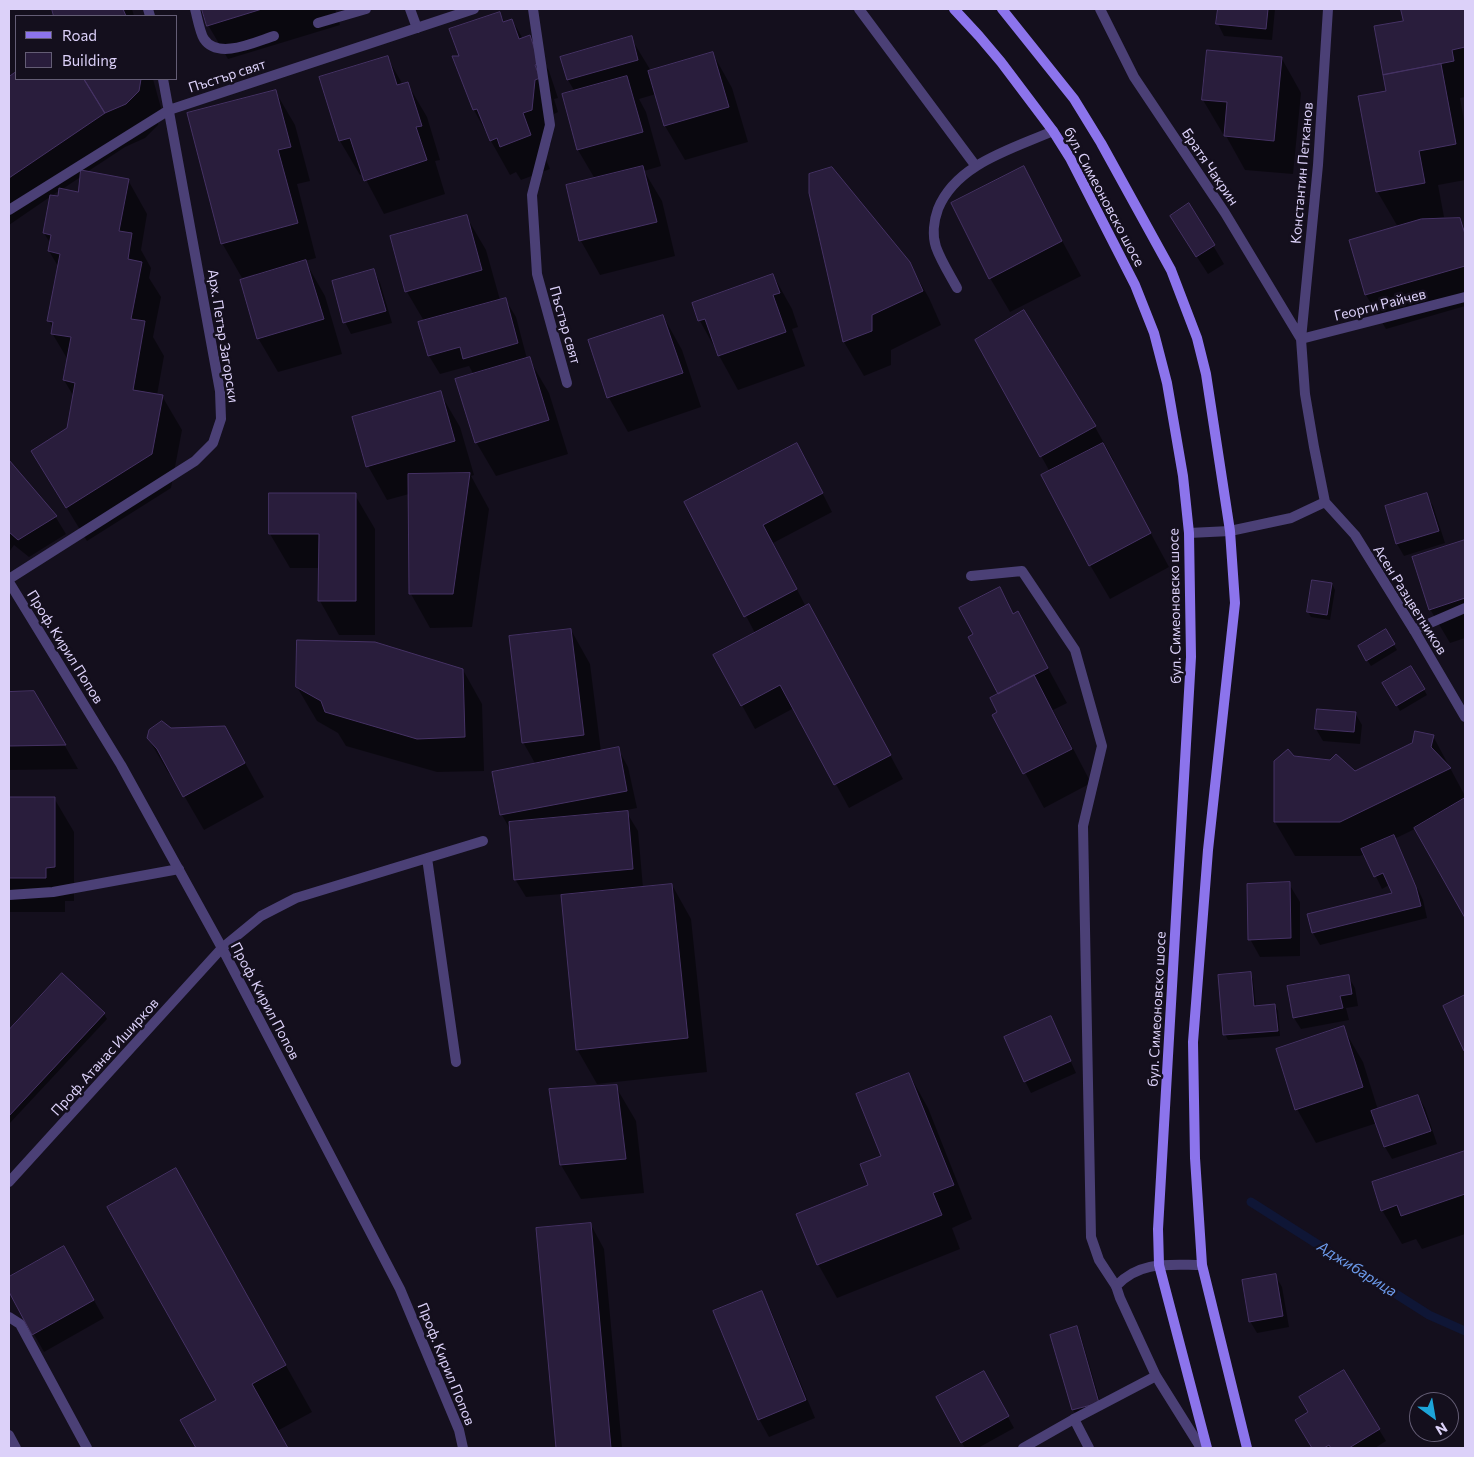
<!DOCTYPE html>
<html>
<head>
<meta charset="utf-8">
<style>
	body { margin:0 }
	#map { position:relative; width:1474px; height:1457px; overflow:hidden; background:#140f1d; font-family:Commissioner,sans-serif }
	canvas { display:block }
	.frame { position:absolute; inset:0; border:10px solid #dcd1f9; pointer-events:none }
	.legend { position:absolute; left:15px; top:15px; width:162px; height:65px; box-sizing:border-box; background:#140f1d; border:1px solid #645d75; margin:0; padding:6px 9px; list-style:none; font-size:15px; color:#dcd1f9 }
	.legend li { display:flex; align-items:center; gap:10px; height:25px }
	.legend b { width:25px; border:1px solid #645d75 }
	.north { position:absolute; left:1409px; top:1392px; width:50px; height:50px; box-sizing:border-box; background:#140f1d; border:1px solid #645d75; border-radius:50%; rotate:148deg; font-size:14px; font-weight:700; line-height:20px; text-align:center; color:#dcd1f9 }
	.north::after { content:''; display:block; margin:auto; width:18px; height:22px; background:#1da5d9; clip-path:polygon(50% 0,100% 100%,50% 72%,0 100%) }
</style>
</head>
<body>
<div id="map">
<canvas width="1474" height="1457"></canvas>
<div class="frame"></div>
<ul class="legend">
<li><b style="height:6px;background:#8c74ec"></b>Road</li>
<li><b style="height:14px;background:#291d3c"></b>Building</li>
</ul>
<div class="north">N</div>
</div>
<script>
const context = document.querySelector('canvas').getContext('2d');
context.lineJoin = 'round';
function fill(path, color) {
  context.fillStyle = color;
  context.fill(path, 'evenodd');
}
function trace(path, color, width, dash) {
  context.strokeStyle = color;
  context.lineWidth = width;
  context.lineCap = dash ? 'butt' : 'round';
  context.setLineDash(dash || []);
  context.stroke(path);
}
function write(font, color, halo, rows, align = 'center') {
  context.font = font + ' Commissioner,sans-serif';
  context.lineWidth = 5;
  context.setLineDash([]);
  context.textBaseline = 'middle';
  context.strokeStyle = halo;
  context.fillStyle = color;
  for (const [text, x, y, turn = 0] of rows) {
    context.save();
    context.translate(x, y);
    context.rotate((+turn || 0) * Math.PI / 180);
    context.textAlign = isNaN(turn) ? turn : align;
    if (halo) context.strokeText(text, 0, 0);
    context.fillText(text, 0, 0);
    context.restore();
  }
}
const shadow = new Path2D(`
	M54,9H132L134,16H55Z
	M203,9H335L340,25L228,59L208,25Z
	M1219,9H1275L1272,40L1224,36L1218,24Z
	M1402,9H1465V97L1460,98L1465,127V180L1438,185L1444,217L1436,218V220L1460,219L1465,229V306L1386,329L1366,295L1350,241L1398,227L1377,191L1388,92L1376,27L1404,22Z
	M500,13L505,23L512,20L523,39L529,37L549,71L558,98L554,99L558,112L554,114L551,144L541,148L550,169L521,180L516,172L510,175L491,141L474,110L454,57L461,58Z
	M631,38L651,71L713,54L732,88L748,142L685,160L665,126L656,94L639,99L646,112L661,166L644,171L662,201L675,256L600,275L581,241L595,179L578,150L563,95L575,92L568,80Z
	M387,57L403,85L407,83L427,117L440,160L435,161L445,194L384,214L363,174L360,175L340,141L320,78Z
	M1282,59L1301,93L1293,174L1245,170L1225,134H1223L1203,100Z
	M16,73V79H153L161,108L158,125L145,138L125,147L87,172L128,180L147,214L141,250L151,268L149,278L161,297L153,337L164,356L157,395L162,396L182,430L171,488L87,541L32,451L68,429L74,397L64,380L68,360L52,333L53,328L49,321L59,268L49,251L50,243L44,233L59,198L60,190L9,225V79ZM82,176L79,193L61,190Z
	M275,91L295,125L310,181L297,184L316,258L305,261L325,296L342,354L278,372L258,338L255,274L242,278L222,243Z
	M1023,168L1081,276L1010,312L990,278Z
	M810,193L909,263L929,298L941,325L891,350V365L864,376L844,342Z
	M1189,205L1224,264L1208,274L1182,234Z
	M466,216L486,250L500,300L505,299L516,317L527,359H529L549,393L568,454L496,476L476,442L474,375L469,366L440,374L429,356L420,322L424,321L407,292Z
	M374,271L380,283L392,323L351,334L345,322Z
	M773,275L792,309L798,327L792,329L805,366L738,390L700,321Z
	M663,316L682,350L701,407L628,432L609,398L590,341Z
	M977,340L1095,427L1114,461L1112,462L1169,567L1110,599L1090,565L1050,472Z
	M440,393L460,427L474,475L471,476L489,509L472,627L430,628L411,594L409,494L387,500L368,466Z
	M9,462L55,516L66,534L29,557L14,545L9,552Z
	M807,463L832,512L773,543L806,607L822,629L903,779L849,808L794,708L755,729L715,656L755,633L686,502Z
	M355,495L375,529V635H339L320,601V568H290L270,534Z
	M1426,495L1433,506L1445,543L1404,556L1397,544L1386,507Z
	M1465,541V638L1450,643L1430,609L1413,558Z
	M1332,584L1335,590L1330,620L1311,617L1308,612Z
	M999,589L1014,615L1018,613L1067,703L1053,710L1091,783L1044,808L994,715L999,712L1000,695L975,635Z
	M571,630L590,664L601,752L618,749L628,767L637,808L622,811V813H627L638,831L643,888L672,885L691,919L707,1072L597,1084L577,1049L562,894L526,897L515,879L511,831L502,815L493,773L536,765L523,742Z
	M1385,631L1397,650L1371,666L1359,647Z
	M1411,667L1427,695L1400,711L1384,683Z
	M463,670L482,704L484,771L437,772L346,746L338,733L317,721L297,687Z
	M33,692L65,746L78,769L9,770V693Z
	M1355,713L1362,725L1360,744L1323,741L1316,729Z
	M171,729L244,761L264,797L204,830L175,780L168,772L148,738Z
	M1433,736L1465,796V915L1415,829L1394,839L1423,900L1427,918L1320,945L1313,933L1309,915L1393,894L1389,885L1382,889L1365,854L1360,856H1295L1275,822V762L1294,758L1354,773Z
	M9,798H54L74,832V901H65V912H9Z
	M1289,884L1300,902V956L1260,957L1250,939Z
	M1250,974L1253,979L1256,1007L1275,1005L1278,1011L1280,1036L1228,1040L1225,1034Z
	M62,975L104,1014L107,1019L9,1124V1032Z
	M1348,976L1355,988L1358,1006L1346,1008L1349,1020L1301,1029L1294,1018Z
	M1465,997V1051L1445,1006Z
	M1051,1018L1076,1073L1031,1093L1025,1081Z
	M1343,1028L1363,1062L1378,1110L1418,1096L1425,1108L1437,1144L1392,1159L1385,1147L1377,1123L1316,1143L1297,1109Z
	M909,1074L928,1108L972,1219L952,1228L960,1249L837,1298L818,1264L870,1185L882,1157Z
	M616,1087L636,1121L644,1193L581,1199L561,1165L551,1090Z
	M1465,1152V1234L1422,1249L1416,1239L1402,1244L1382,1210L1373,1183Z
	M202,1216L312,1412L277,1431L287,1448H197L182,1421L217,1400Z
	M591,1225L604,1249L622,1448H557L538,1229Z
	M64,1248L104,1318L44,1352L9,1290V1279Z
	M1275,1275L1282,1287L1289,1327L1257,1333L1250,1321Z
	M761,1293L771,1311L815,1418L769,1437L759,1419Z
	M1076,1328L1080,1333L1102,1408L1077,1415L1073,1410L1052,1335Z
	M1343,1371L1386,1441L1375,1448H1313L1296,1420L1310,1413Z
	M983,1372L1014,1428L978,1448H965L937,1398Z`);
const stream = new Path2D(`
	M1251,1202L1429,1315L1465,1331`);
const building = new Path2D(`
	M52,9H123L126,16H54Z
	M202,9H262L207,26Z
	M1218,9H1268L1266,29L1216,24Z
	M1401,9H1465V47L1452,50L1454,61L1383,75L1374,26L1403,21Z
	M500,12L503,22L512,19L519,39L530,35L539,63L535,65L540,78L535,80L532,110L523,113L531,135L500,147L497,138L490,141L477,109L473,110L452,56H459L449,29Z
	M632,36L638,60L567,80L560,57Z
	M1207,50L1282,57L1274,141L1224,136L1227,102L1202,100Z
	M713,52L729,107L664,126L648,71Z
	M388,56L397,85L408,82L422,126L416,127L427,160L364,181L350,138L339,141L319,77Z
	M1441,64L1456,144L1419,151L1425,183L1376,192L1358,96L1386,91L1383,75Z
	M16,72V79H84L105,113L9,178V77Z
	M627,76L643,132L577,150L562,94Z
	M84,79H141L139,91L126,104L105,113Z
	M276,90L291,147L278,150L298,223L221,244L187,113Z
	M643,166L657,222L579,241L566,185Z
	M1024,166L1062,241L989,279L951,203Z
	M832,167L910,262L923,291L872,315V331L843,342L809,193V174Z
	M81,170L129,179L119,231L132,233L128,259L142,262L131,319L145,321L133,390L163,395L152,454L66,508L31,451L67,428L75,383L63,380L71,337L51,334L53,322L47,321L60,254L48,251L51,235L43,233L50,195L58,196L59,188L78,192Z
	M1189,203L1215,245L1196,257L1170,216Z
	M467,215L482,270L405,292L390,236Z
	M1460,218L1465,234V266L1365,295L1349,240L1421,219Z
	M306,260L324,319L257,339L240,280Z
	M374,269L386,311L343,323L332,281Z
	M773,274L780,293L773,295L786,332L718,356L705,319L698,321L692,303Z
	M506,298L518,343L463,359L460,347L428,356L418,322Z
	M1024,310L1096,426L1040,457L975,340Z
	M663,315L683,373L607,398L588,340Z
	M530,357L549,420L475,443L455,379Z
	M441,391L455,441L366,467L352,417Z
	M797,443L823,493L763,525L797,589L744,617L684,502Z
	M1103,443L1151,533L1089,566L1041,475Z
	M9,460L57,516L18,540L9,532Z
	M470,473L453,594H409L408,474Z
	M269,493H356V601H318L319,534H269Z
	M1427,493L1439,531L1396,544L1385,506Z
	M1465,540V598L1429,610L1412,557Z
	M1312,580L1332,583L1327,615L1307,612Z
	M1000,587L1013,614L1018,611L1048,668L998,694L968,637L973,634L959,608Z
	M809,604L891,755L834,785L780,685L741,706L713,655Z
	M571,629L584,735L522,743L509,636Z
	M1386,629L1395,644L1366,661L1358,646Z
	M297,640L375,642L463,669L465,737L417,739L325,712L321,701L296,687Z
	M1411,666L1425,689L1396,706L1382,683Z
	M1034,675L1072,749L1023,774L992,715L997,712L990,698Z
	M34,691L66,745L9,746V692Z
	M1317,709L1356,712L1354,732L1315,729Z
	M162,721L171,728L225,726L245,763L183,797L157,749L147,738L149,730Z
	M1415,731L1434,735L1431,747L1451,768L1340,822H1274V761L1288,749L1294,756L1330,760L1336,754L1355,771L1412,743Z
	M619,747L627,791L500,815L492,772Z
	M9,797H55V867L46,868V878H9Z
	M1465,798V918L1414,828Z
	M628,811L633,869L514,880L509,822Z
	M1394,835L1416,887L1421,906L1312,933L1307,914L1392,893L1383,873L1374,877L1361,849Z
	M1290,882L1291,938L1248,940L1247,884Z
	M672,884L688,1038L576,1050L561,895Z
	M1251,972L1254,1006L1275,1004L1278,1031L1223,1035L1218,975Z
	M62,973L105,1013L9,1116V1030Z
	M1349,975L1352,994L1340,996L1343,1008L1293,1018L1287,986Z
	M1465,995V1051H1464L1443,1006Z
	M1051,1016L1071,1061L1024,1082L1004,1037Z
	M1344,1026L1363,1087L1295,1110L1276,1049Z
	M909,1073L954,1185L933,1193L942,1215L817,1265L796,1214L868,1185L860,1164L881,1156L856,1094Z
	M617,1085L626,1159L560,1165L549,1089Z
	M1418,1095L1431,1131L1384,1147L1371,1111Z
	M1465,1151V1194L1401,1216L1397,1205L1381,1211L1372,1182Z
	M176,1168L286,1365L252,1384L288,1448H196L180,1420L216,1400L107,1207Z
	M591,1223L611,1448H556L536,1228Z
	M64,1246L94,1300L32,1335L9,1292V1277Z
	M1276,1274L1283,1316L1249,1322L1242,1280Z
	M762,1291L806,1400L758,1420L713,1311Z
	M1077,1326L1099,1403L1072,1410L1050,1335Z
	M1344,1370L1380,1429L1349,1448H1331L1329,1445L1324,1448H1312L1295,1420L1308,1412L1299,1397Z
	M984,1371L1009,1416L961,1443L936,1397Z`);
const service = new Path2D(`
	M195,9C197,16 200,33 204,39C218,60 255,42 274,36
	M410,9L417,28
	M859,9L975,165
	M318,23L366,9
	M957,288C950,275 941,261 936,247C932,235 934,220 938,209C956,164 1012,149 1053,131
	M971,576L1022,571L1075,650L1102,746L1083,826L1091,1237L1099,1260L1116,1286
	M1414,630L1465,608
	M427,858L456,1062
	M9,895L53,892L179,869
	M222,948L261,916L296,898L483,841
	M9,1317L20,1324L87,1448
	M1074,1419L1089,1448
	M9,1435L16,1448`);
const minor = new Path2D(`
	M148,9L150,16
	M533,9L550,125L532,195L537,274L567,383
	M1100,9L1134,77L1225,213L1301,339
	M1328,9L1318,165L1301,339L1305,394L1314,447L1325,502L1355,535L1414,630L1465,717
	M9,210L169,110L474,9
	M1301,339L1465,297
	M1189,533L1230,531L1291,518L1325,502
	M9,579L195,461L213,443L221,419L220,391L163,79
	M9,582L121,765L222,948L400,1289L459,1430L463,1448
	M9,1182L222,948
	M1023,1448L1074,1419L1156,1376
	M1201,1448L1156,1376L1120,1298L1116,1286C1140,1260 1170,1265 1202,1265`);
const secondary = new Path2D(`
	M954,9L979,36L1001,62L1053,131L1070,158L1135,285L1154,333L1167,383L1183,476L1189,533L1191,657L1158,1229L1159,1265L1207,1448
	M1002,9L1074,99L1101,143L1171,270L1197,338L1206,374L1230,531L1235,603L1208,850L1193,1042L1195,1158L1202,1265L1247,1448`);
const streetNames = [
	["Пъстър свят",227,76,-18],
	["Братя Чакрин",1210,167,56],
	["Константин Петканов",1302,173,-85],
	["бул. Симеоновско шосе",1104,197,62],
	["Георги Райчев",1380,305,-14],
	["Пъстър свят",565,325,74],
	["Арх. Петър Загорски",223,336,81],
	["Асен Разцветников",1410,600,58],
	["бул. Симеоновско шосе",1175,606,-91],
	["Проф. Кирил Попов",65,647,58],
	["Проф. Кирил Попов",265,1001,62],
	["бул. Симеоновско шосе",1157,1009,-87],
	["Проф. Атанас Иширков",105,1057,-48],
	["Проф. Кирил Попов",446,1364,68]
];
const waterNames = [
	["Аджибарица",1357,1269,32]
];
fill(shadow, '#0007');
trace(stream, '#0f1636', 9);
fill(building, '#291d3c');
trace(building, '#453264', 1);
trace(service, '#4b4076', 10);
trace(minor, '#4b4076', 10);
trace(secondary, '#8c74ec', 10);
write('14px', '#dcd1f9', '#140f1d', streetNames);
write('italic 15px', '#6c9aeb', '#140f1d', waterNames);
</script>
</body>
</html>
